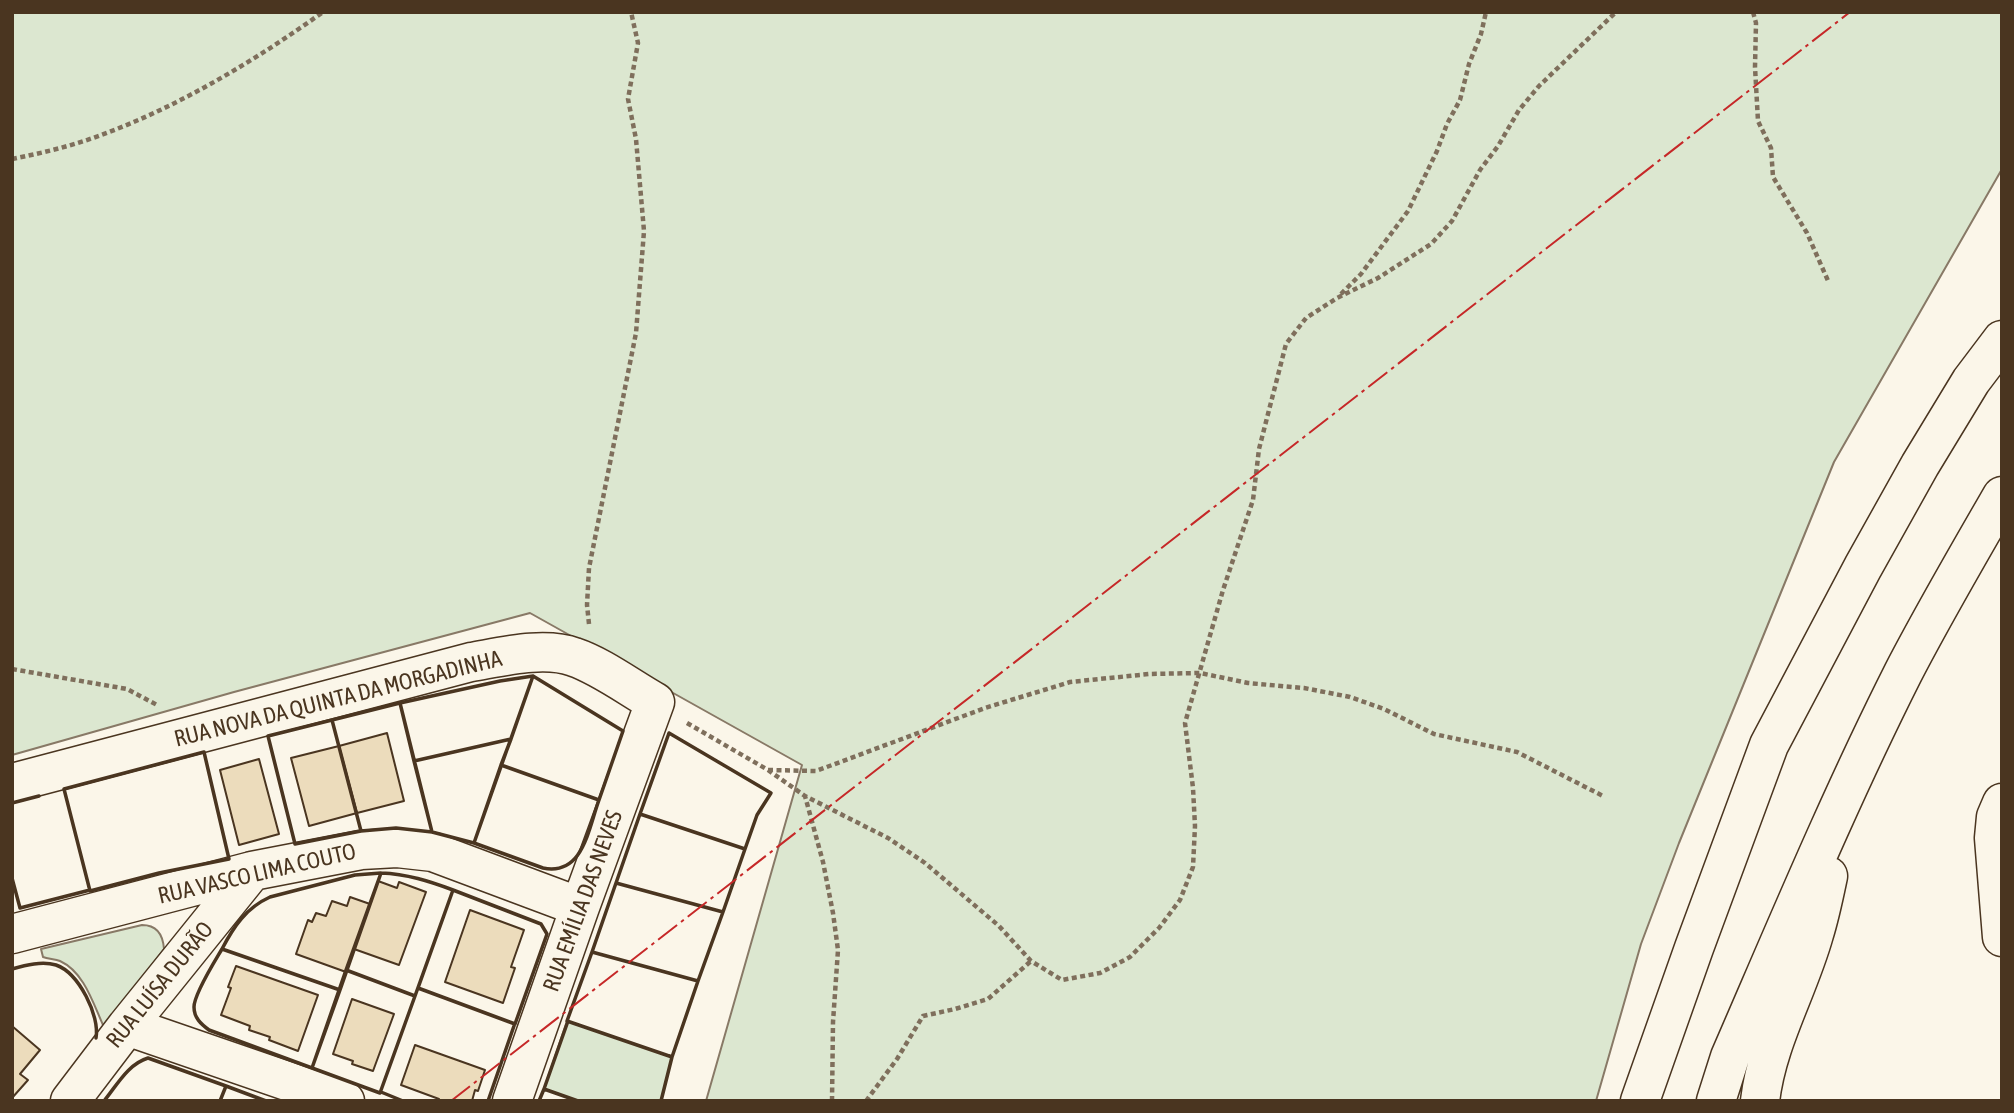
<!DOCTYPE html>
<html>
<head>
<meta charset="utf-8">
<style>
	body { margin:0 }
	#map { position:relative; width:2014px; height:1113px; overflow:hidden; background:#fbf6e9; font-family:"Asap Condensed",sans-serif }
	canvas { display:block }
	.frame { position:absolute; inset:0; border:14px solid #4a3520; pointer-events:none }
</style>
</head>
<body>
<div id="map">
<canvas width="2014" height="1113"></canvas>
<div class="frame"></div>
</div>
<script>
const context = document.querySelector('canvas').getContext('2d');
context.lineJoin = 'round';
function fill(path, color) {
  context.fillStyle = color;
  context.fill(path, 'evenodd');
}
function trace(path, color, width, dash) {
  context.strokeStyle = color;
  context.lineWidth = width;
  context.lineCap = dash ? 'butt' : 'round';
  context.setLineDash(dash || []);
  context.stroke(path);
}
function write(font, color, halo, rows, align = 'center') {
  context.font = font + ' "Asap Condensed",sans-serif';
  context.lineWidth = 5;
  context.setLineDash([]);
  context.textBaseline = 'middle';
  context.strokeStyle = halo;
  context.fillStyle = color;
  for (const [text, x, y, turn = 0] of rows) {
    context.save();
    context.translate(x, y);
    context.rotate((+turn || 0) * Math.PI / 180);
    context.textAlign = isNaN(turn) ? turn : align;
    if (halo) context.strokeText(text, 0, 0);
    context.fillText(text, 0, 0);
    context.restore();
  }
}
const green = new Path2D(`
	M12,12H2002V169L1834,462L1679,843L1641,944L1596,1101H706L802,765L530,613L234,692L12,755Z
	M142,925C157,925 163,935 164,949L105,1026L103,1025C93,1003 84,972 60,961C55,959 48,959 43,957L41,949Z
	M567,1021L672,1057L661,1101H578L544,1089Z`);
const building = new Path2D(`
	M387,733L404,801L357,813L339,746Z
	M339,746L357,813L309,826L291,758Z
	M259,759L279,834L239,845L220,770Z
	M378,881L397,888L399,882L426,892L399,965L354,949Z
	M350,897L370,904L346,972L296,954L308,920L312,922L316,913L326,916L332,901L347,906Z
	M470,910L524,930L511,967L515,968L503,1003L445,982Z
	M236,966L318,995L298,1051L269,1040L270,1037L249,1030L250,1026L221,1015L231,988L228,987Z
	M352,999L394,1014L373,1071L352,1064L353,1061L333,1054Z
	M12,1026L40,1050L20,1074L28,1080L12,1098Z
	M415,1045L485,1070L478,1091L475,1090L472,1101H440L439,1099L401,1085Z`);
const path = new Path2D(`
	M1753,12L1756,23L1755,67L1758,121L1771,148L1773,177L1807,233L1829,283
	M12,159C42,153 72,146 101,135C178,107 256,60 323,12
	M1341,294L1361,274L1408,211L1437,151L1447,124L1460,100L1469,64L1481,34L1486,12
	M589,624L587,605L589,568L636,333L644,231L636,139L628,99L638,43L631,12
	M12,669L127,689L159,706
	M687,723L768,770L805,796
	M768,770L816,771L985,708L1070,682L1149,674L1200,673L1248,683L1304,688L1350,697L1384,709L1434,734L1517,752L1605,797
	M832,1101L833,1022L838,950L833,913L823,862L805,796L888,838L925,863L999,926L1031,961L1062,980L1100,973L1130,957L1159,928L1180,900L1193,867L1195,826L1193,788L1185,723L1223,590L1253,500L1259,449L1286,344L1306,318L1337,298L1378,278L1431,244L1452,221L1480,170L1498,146L1519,110L1539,86L1616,12
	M866,1101L897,1059L923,1016L955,1009L988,999L1031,961`);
const minor = new Path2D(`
	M12,783L471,662C501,657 544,646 574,657C601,666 630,688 655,702L580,907L512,1101
	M2002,803L1996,817L1994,838L2002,937
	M12,934L252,871L361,850L397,848L433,852L580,907
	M127,1026L345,1101
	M70,1101L127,1026L252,871`);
const highway = new Path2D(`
	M1640,1101L1694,948L1769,745L1863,567L1920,465L1971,381L2002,340
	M1716,1101L1730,1057C1786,928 1840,798 1903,673C1934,613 1968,555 2002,496
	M1760,1101C1767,1041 1798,991 1814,934C1820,915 1824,895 1828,876`);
const wall = new Path2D(`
	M533,676L511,739L414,761L400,703L500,681Z
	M400,703L432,832L396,828L361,831L332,720Z
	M332,720L361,831L295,844L268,736Z
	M669,733L771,793L757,815L745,849L640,814Z
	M204,752L229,859L159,873L90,891L64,789Z
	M501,765L511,739L414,761L432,832L474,843L533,676L623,731L599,800L501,765
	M501,765L599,800C588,830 583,876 543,868L474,843Z
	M12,803L39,796
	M640,814L745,849L723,912L616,883Z
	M381,873L340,990L222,949C234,926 246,908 270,897L355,875Z
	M381,873C407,874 429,881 453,890L415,996L346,970Z
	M12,878L20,908L90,890
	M616,883L723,912L698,981L592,952Z
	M453,890L541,924L547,934L515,1024L418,988Z
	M222,949L340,990L312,1068L209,1030C201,1024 194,1018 194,1007C194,994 215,961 222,949Z
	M592,952L698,981L672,1057L567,1021Z
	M12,969C26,965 42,961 56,965C79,973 100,1016 96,1038
	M346,970L415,996L380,1093L312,1068Z
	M568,1021L544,1089L578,1101
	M225,1088L226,1086L266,1101
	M381,1092L403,1101
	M104,1101C117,1085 128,1064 148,1058L226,1086L220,1101
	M488,1101L515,1023
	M539,1101L544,1089L545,1090
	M661,1101L672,1057L670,1056`);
const power = new Path2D(`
	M451,1101L1850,12`);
const streetNames = [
	["RUA NOVA DA QUINTA DA MORGADINHA",338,699,-14],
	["RUA VASCO LIMA COUTO",257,874,-13],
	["RUA EMÍLIA DAS NEVES",583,901,-70],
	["RUA LUÍSA DURÃO",160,985,-51]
];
fill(green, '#dce7d0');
trace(green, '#887966', 2);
fill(building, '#ecdcbc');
trace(building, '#4a3520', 2);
trace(minor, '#4a3520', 41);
trace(highway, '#4a3520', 41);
trace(path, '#7f6f5c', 4.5, [5, 3.5]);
trace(minor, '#fbf6e9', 38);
trace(highway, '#fbf6e9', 38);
trace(wall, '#4a3520', 3.5);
trace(power, '#c62828', 2, [24, 5, 3.5, 5]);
write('23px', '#4a3520', '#fbf6e9', streetNames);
</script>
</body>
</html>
